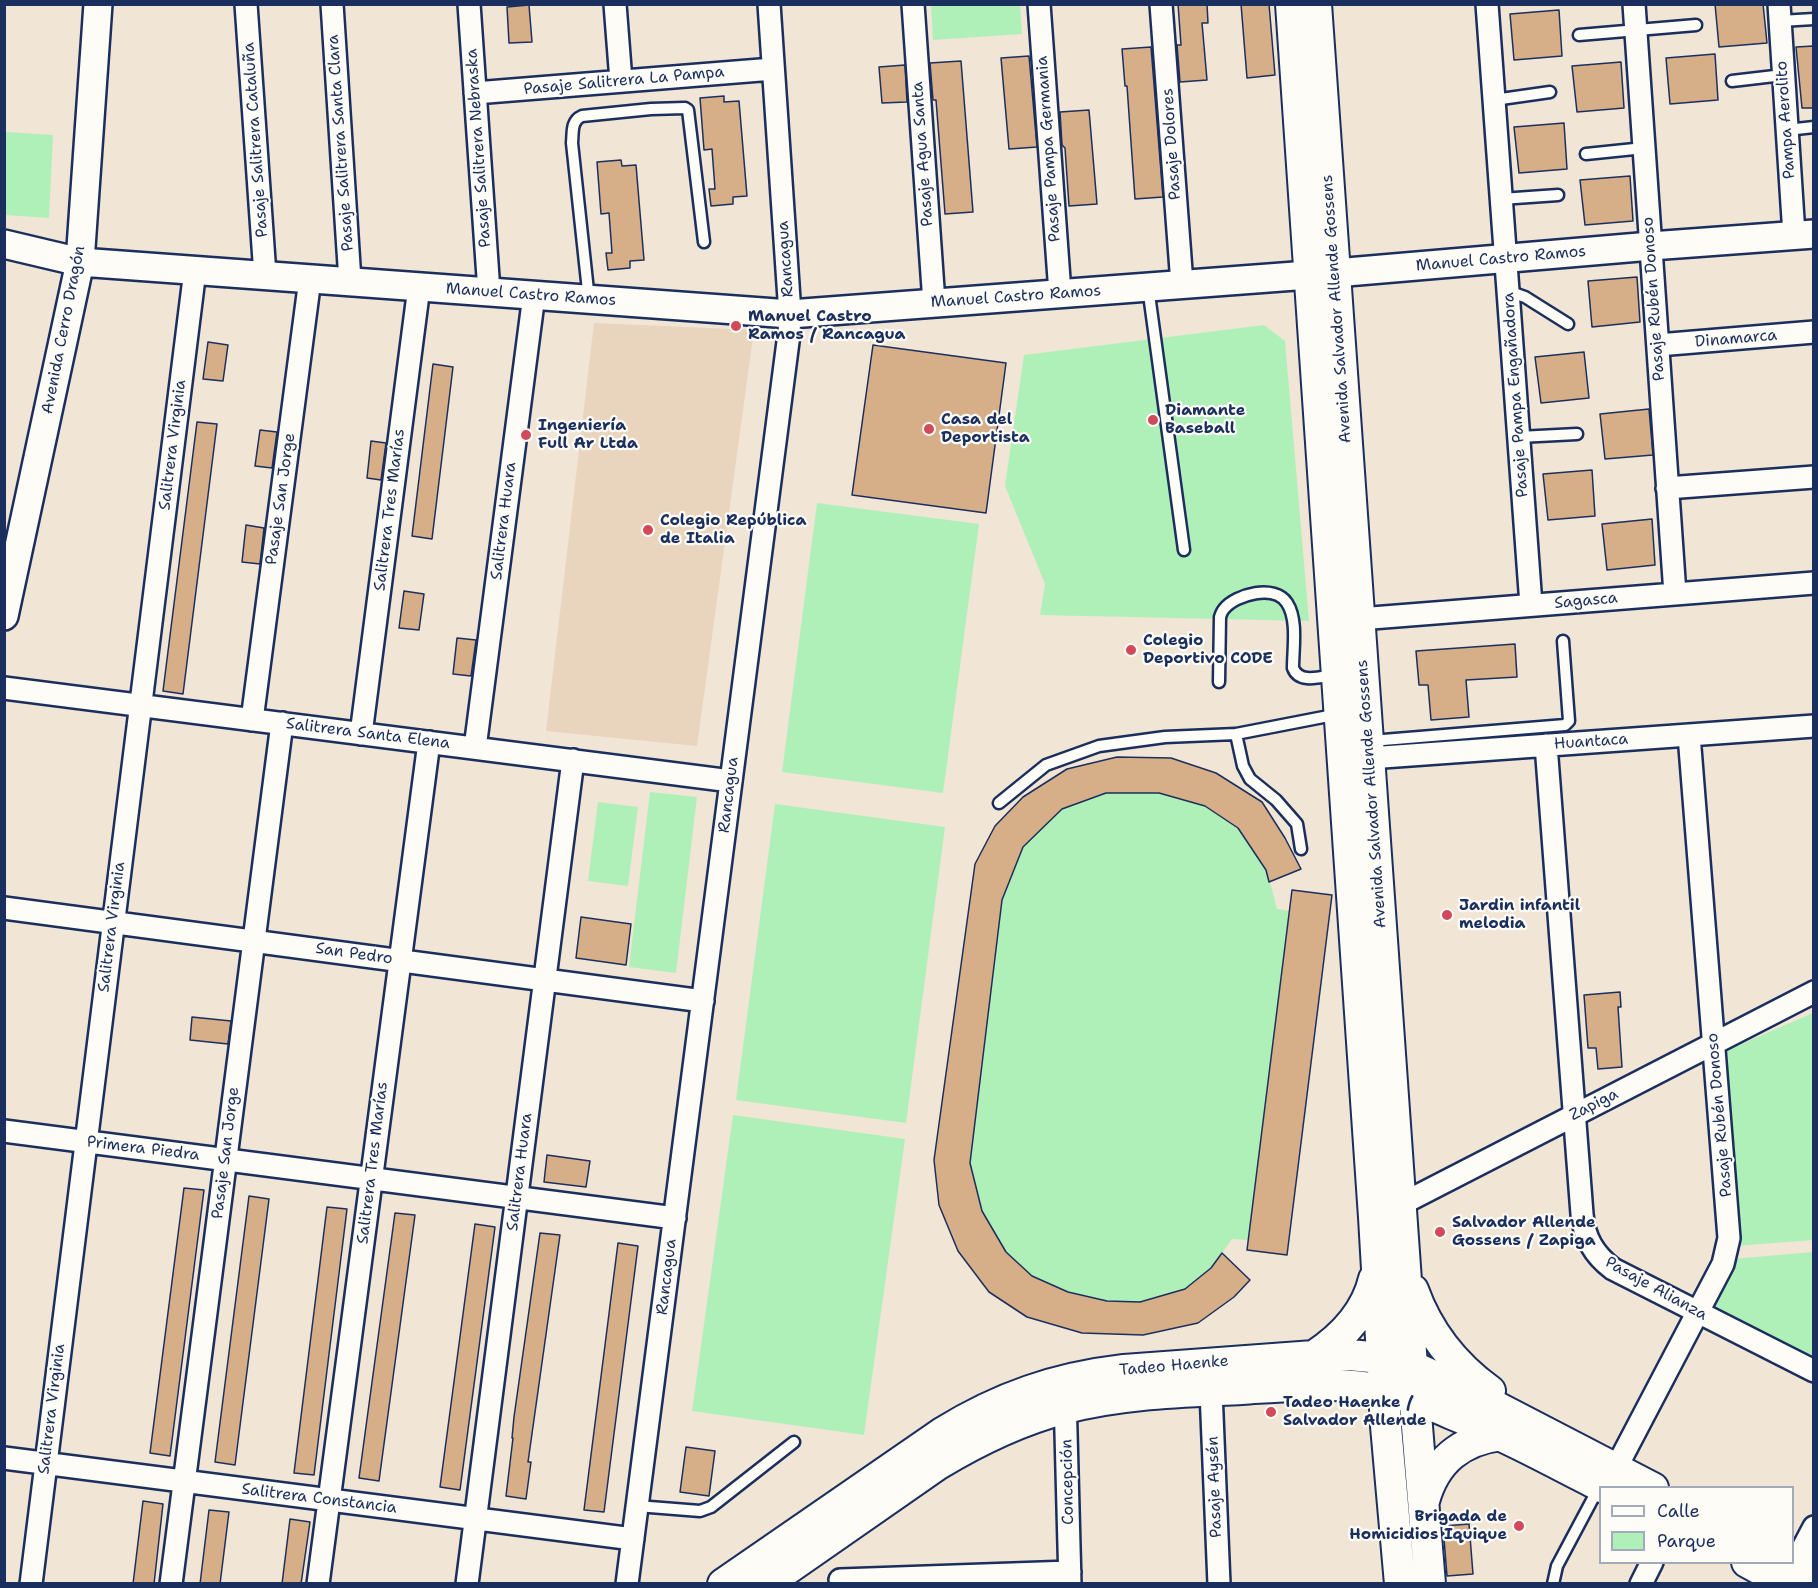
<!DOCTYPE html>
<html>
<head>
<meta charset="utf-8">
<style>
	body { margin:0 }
	#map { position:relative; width:1818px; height:1588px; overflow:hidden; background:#f1e5d5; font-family:"Shantell Sans",sans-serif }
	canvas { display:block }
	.frame { position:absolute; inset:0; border:6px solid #1b2f5e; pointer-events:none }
	.legend { position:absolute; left:1599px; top:1486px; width:195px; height:78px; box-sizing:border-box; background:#fdfcf7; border:2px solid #a3aaba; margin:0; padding:8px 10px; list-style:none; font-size:18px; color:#1b2f5e }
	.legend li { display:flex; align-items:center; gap:12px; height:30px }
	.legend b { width:30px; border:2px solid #a3aaba }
</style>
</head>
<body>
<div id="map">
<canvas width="1818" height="1588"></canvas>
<div class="frame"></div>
<ul class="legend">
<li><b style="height:8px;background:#fdfcf7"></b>Calle</li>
<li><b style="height:16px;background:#aff0b9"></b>Parque</li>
</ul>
</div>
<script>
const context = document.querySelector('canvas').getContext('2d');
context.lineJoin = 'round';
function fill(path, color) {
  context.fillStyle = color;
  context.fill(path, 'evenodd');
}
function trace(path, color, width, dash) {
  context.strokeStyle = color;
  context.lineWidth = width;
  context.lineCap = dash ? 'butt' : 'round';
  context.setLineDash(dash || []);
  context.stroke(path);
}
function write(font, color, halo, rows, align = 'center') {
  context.font = font + ' "Shantell Sans",sans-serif';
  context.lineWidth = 4.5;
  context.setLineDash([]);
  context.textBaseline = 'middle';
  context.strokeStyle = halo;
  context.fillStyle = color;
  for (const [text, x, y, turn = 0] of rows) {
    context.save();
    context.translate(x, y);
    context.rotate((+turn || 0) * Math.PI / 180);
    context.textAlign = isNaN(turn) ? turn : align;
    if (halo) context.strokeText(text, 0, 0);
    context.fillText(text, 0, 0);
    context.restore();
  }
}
const built = new Path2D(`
	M594,323L754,330L697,746L546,731Z`);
const green = new Path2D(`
	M931,5H1020L1022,34L933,40Z
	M6,132L53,135L49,218L5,215Z
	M1264,325L1285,341L1309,621L1040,615L1045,584L1005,486L1024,355Z
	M817,503L979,524L943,793L782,772Z
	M1117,757L1171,758L1262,802L1285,838L1301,869L1270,882L1277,909L1289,911L1292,890L1332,895L1248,1240L1232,1239L1222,1253L1250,1280L1235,1297L1198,1323L1143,1335L1082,1333L1027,1317L989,1292L958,1251L939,1205L934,1160L975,864L995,826L1023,797L1067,769Z
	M650,792L697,797L676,973L629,967Z
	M598,802L638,807L628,886L588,881Z
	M775,804L945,827L906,1123L736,1100Z
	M1813,1013V1240L1735,1246L1721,1053Z
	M733,1115L905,1139L864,1435L692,1411Z
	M1813,1252V1368L1706,1313L1732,1259Z`);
const building = new Path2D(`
	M1178,4H1207L1208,23H1202L1207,80L1180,82L1177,45H1181Z
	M1241,4H1269L1275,75L1247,78Z
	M1715,4H1763L1767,43L1719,47Z
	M529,5L532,42L509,43L507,7Z
	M1559,10L1562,56L1514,60L1510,14Z
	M1814,46V108H1802L1796,47Z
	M1151,47L1163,197L1135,199L1127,86H1125L1122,49Z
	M1715,54L1718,100L1670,104L1666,58Z
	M1029,56L1037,147L1009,149L1001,58Z
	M961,61L973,212L945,214L936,100H933L930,63Z
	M1621,62L1624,108L1577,112L1572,66Z
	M905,65L907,102L882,103L879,67Z
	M724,96V102L739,101L747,196L733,197V204L711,206L709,189H715L712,149L704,150L700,98Z
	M1089,110L1097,204L1069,206L1065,148L1062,145L1060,112Z
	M1564,123L1567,169L1519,173L1514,127Z
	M621,160L622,166L636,165L644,260L630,261V268L608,270L606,253H612L609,213L601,214L597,162Z
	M1630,176L1633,221L1585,225L1580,180Z
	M1637,277L1640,322L1592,327L1588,281Z
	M208,342L228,345L223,381L203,379Z
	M873,345L1006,363L986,513L852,495Z
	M1584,352L1589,398L1541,403L1535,357Z
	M433,364L453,367L432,539L412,536Z
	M1649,409L1653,455L1605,459L1600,414Z
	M197,422L217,424L183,694L163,691Z
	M260,430L277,432L272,468L255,466Z
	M371,441L386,443L381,480L367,478Z
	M1592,470L1595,516L1548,520L1543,474Z
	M1652,519L1655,565L1607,570L1602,524Z
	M246,525L264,528L260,564L242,562Z
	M404,591L424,594L419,630L399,628Z
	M457,638L476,640L471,676L453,674Z
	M1515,644L1517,677L1466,680L1469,717L1431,720L1428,685H1419L1416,651Z
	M1117,757L1171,758L1216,773L1262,802L1285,838L1301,869L1269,882L1266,870L1238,828L1205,806L1159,793H1106L1062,809L1023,847L1002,900L970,1163L982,1211L1006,1252L1032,1276L1068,1292L1107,1301L1140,1302L1185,1289L1211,1268L1222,1253L1250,1280L1234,1297L1198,1323L1143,1335L1082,1333L1027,1317L989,1292L958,1251L939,1205L934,1160L975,864L995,826L1023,797L1067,769Z
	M1292,890L1332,895L1287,1255L1247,1250Z
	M581,917L631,924L626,965L576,958Z
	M1620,992L1621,1007H1618L1622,1067L1598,1069L1596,1048H1588L1584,995Z
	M192,1017L231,1021L228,1044L190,1040Z
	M547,1155L590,1161L586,1187L544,1182Z
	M184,1188L204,1190L170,1456L150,1453Z
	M249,1196L269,1199L235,1465L215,1462Z
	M327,1207L347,1209L314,1475L294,1473Z
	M395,1213L415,1215L379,1481L359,1478Z
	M475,1224L495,1227L460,1490L440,1487Z
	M540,1233L560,1235L528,1462H531L526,1499L506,1496L513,1438H512L514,1417Z
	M618,1243L638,1246L604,1512L584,1510Z
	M686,1447L715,1451L709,1496L680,1492Z
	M143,1501L163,1504L154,1584H133Z
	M209,1510L229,1512L220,1584H200Z
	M290,1519L310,1522L301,1584H282Z
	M1469,1524L1473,1574L1447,1576L1443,1526Z`);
const service = new Path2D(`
	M1780,21L1814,19
	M1579,35L1696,25
	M1732,81L1783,75
	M1494,100L1550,92
	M1787,130L1814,127
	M1586,154L1644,148
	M1501,199L1558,195
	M1148,287L1184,550
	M1508,291L1525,297L1568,324
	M589,300L572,143C573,132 571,121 582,116L651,109L685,108L688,110L704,242
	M1519,437L1577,434
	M1219,682L1220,617C1221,614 1222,611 1224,609C1236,594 1275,584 1287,603C1298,620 1293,648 1293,668C1299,684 1320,677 1334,675
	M1236,734L1243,766L1250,779L1276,800L1297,824L1301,849
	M1371,741L1565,725L1569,721L1563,641
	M999,803L1046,765L1099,746L1165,737L1236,734L1339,714
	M637,1506L700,1511L711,1507L794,1442
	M1553,1584L1557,1566L1599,1487`);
const minor = new Path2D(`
	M246,4L265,275
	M332,4L350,281
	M469,4L489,292
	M615,4L621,81
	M913,4L934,303
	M1039,4L1060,293
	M1161,4L1182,284
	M1487,4L1531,605
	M1634,4L1675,594
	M1779,4L1794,235
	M475,93L773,69
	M1658,345L1814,332
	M1667,488L1814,477
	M1359,619L1814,583
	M4,688L731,781
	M252,720L310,279
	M361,734L419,287
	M1546,745L1582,1214C1584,1238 1594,1255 1613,1269L1814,1371
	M475,748L534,295
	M1369,758L1814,726
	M4,908L703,1001
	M4,1131L675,1218
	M1390,1210L1814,992
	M1211,1391L1219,1584
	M1065,1395L1070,1584
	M4,1458L633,1539
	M1616,1468L1723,1264L1729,1238L1689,735
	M1796,1561L1814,1527
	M840,1580L1070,1572
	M31,1584L195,270
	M171,1584L282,723
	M318,1584L429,742
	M467,1584L573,760
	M627,1584L789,334L790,314L769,4
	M1641,1584L1652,1562`);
const tertiary = new Path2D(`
	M4,244L80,262L790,314L1335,273L1651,246L1814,234
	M4,616L80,262L98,4`);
const secondary = new Path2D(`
	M1291,4L1374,1217L1386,1426L1400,1584
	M1316,4L1412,1366L1430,1584
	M1413,1290C1428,1332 1454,1365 1490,1391
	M1314,1356C1343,1337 1366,1313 1374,1279
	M1424,1501C1435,1461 1461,1440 1501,1435
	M1792,1560L1814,1571
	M1747,1562L1787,1584
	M723,1584L942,1433C1000,1397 1056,1378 1124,1370L1314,1356L1349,1355L1382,1358L1412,1366L1468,1392L1653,1488
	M766,1584L937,1465C978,1440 1020,1420 1066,1408C1123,1393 1184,1392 1242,1389C1289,1386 1338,1381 1383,1390C1407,1395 1430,1404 1452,1414C1504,1435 1554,1462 1604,1488`);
const markers = [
	[736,326,6,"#d1495b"],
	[1153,420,6,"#d1495b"],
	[929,429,6,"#d1495b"],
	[526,435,6,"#d1495b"],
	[648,530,6,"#d1495b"],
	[1131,650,6,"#d1495b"],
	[1447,915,6,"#d1495b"],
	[1440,1232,6,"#d1495b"],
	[1271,1412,6,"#d1495b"],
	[1519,1526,6,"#d1495b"]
];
const streetNames = [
	["Pasaje Salitrera La Pampa",624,81,-5],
	["Pampa Aerolito",1786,120,-94],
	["Pasaje Salitrera Cataluña",256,140,-94],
	["Pasaje Salitrera Santa Clara",341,143,-94],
	["Pasaje Dolores",1172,144,-94],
	["Pasaje Salitrera Nebraska",479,148,-94],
	["Pasaje Pampa Germania",1049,149,-94],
	["Pasaje Agua Santa",923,154,-94],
	["Rancagua",786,259,-94],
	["Manuel Castro Ramos",1501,259,-5],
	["Manuel Castro Ramos",531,295,4],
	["Manuel Castro Ramos",1016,297,-4],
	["Pasaje Rubén Donoso",1654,299,-94],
	["Avenida Salvador Allende Gossens",1337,309,-94],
	["Avenida Cerro Dragón",64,330,-79],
	["Dinamarca",1736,339,-5],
	["Pasaje Pampa Engañadora",1516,395,-94],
	["Salitrera Virginia",173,445,-83],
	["Pasaje San Jorge",281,499,-82],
	["Salitrera Tres Marías",390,510,-83],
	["Salitrera Huara",504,521,-83],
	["Sagasca",1586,601,-5],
	["Salitrera Santa Elena",368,734,7],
	["Huantaca",1591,742,-4],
	["Avenida Salvador Allende Gossens",1372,794,-94],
	["Rancagua",729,795,-83],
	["Salitrera Virginia",112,927,-83],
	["San Pedro",354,954,8],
	["Zapiga",1594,1105,-27],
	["Pasaje Rubén Donoso",1720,1115,-95],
	["Primera Piedra",143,1149,7],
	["Pasaje San Jorge",226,1153,-83],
	["Salitrera Tres Marías",373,1163,-83],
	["Salitrera Huara",520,1172,-83],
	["Rancagua",667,1277,-83],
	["Pasaje Alianza",1656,1289,29],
	["Tadeo Haenke",1174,1366,-5],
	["Salitrera Virginia",52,1409,-83],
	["Concepción",1068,1482,-91],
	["Pasaje Aysén",1215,1487,-92],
	["Salitrera Constancia",319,1499,7]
];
const poiNames = [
	["Manuel Castro",748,317],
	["Ramos / Rancagua",748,335],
	["Diamante",1165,411],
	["Baseball",1165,429],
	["Casa del",941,420],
	["Deportista",941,438],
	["Ingeniería",538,426],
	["Full Ar Ltda",538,444],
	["Colegio República",660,521],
	["de Italia",660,539],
	["Colegio",1143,641],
	["Deportivo CODE",1143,659],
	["Jardin infantil",1459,906],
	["melodia",1459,924],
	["Salvador Allende",1452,1223],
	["Gossens / Zapiga",1452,1241],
	["Tadeo Haenke /",1283,1403],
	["Salvador Allende",1283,1421],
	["Brigada de",1507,1517,"right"],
	["Homicidios Iquique",1507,1535,"right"]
];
fill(built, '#e9d4be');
fill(green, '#aff0b9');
fill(building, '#d6ae87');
trace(building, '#1b2f5e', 1.5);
trace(service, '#1b2f5e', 15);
trace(minor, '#1b2f5e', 26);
trace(tertiary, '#1b2f5e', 32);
trace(secondary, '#1b2f5e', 34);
trace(service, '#fdfcf7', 10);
trace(minor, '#fdfcf7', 21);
trace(tertiary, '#fdfcf7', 27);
trace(secondary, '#fdfcf7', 30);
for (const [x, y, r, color] of markers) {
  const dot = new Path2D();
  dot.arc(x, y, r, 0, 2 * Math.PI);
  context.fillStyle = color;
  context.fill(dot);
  trace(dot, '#fdfcf7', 2);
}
write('16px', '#1b2f5e', '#fdfcf7', streetNames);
write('bold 16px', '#1b2f5e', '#fdfcf7', poiNames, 'left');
</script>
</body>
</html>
